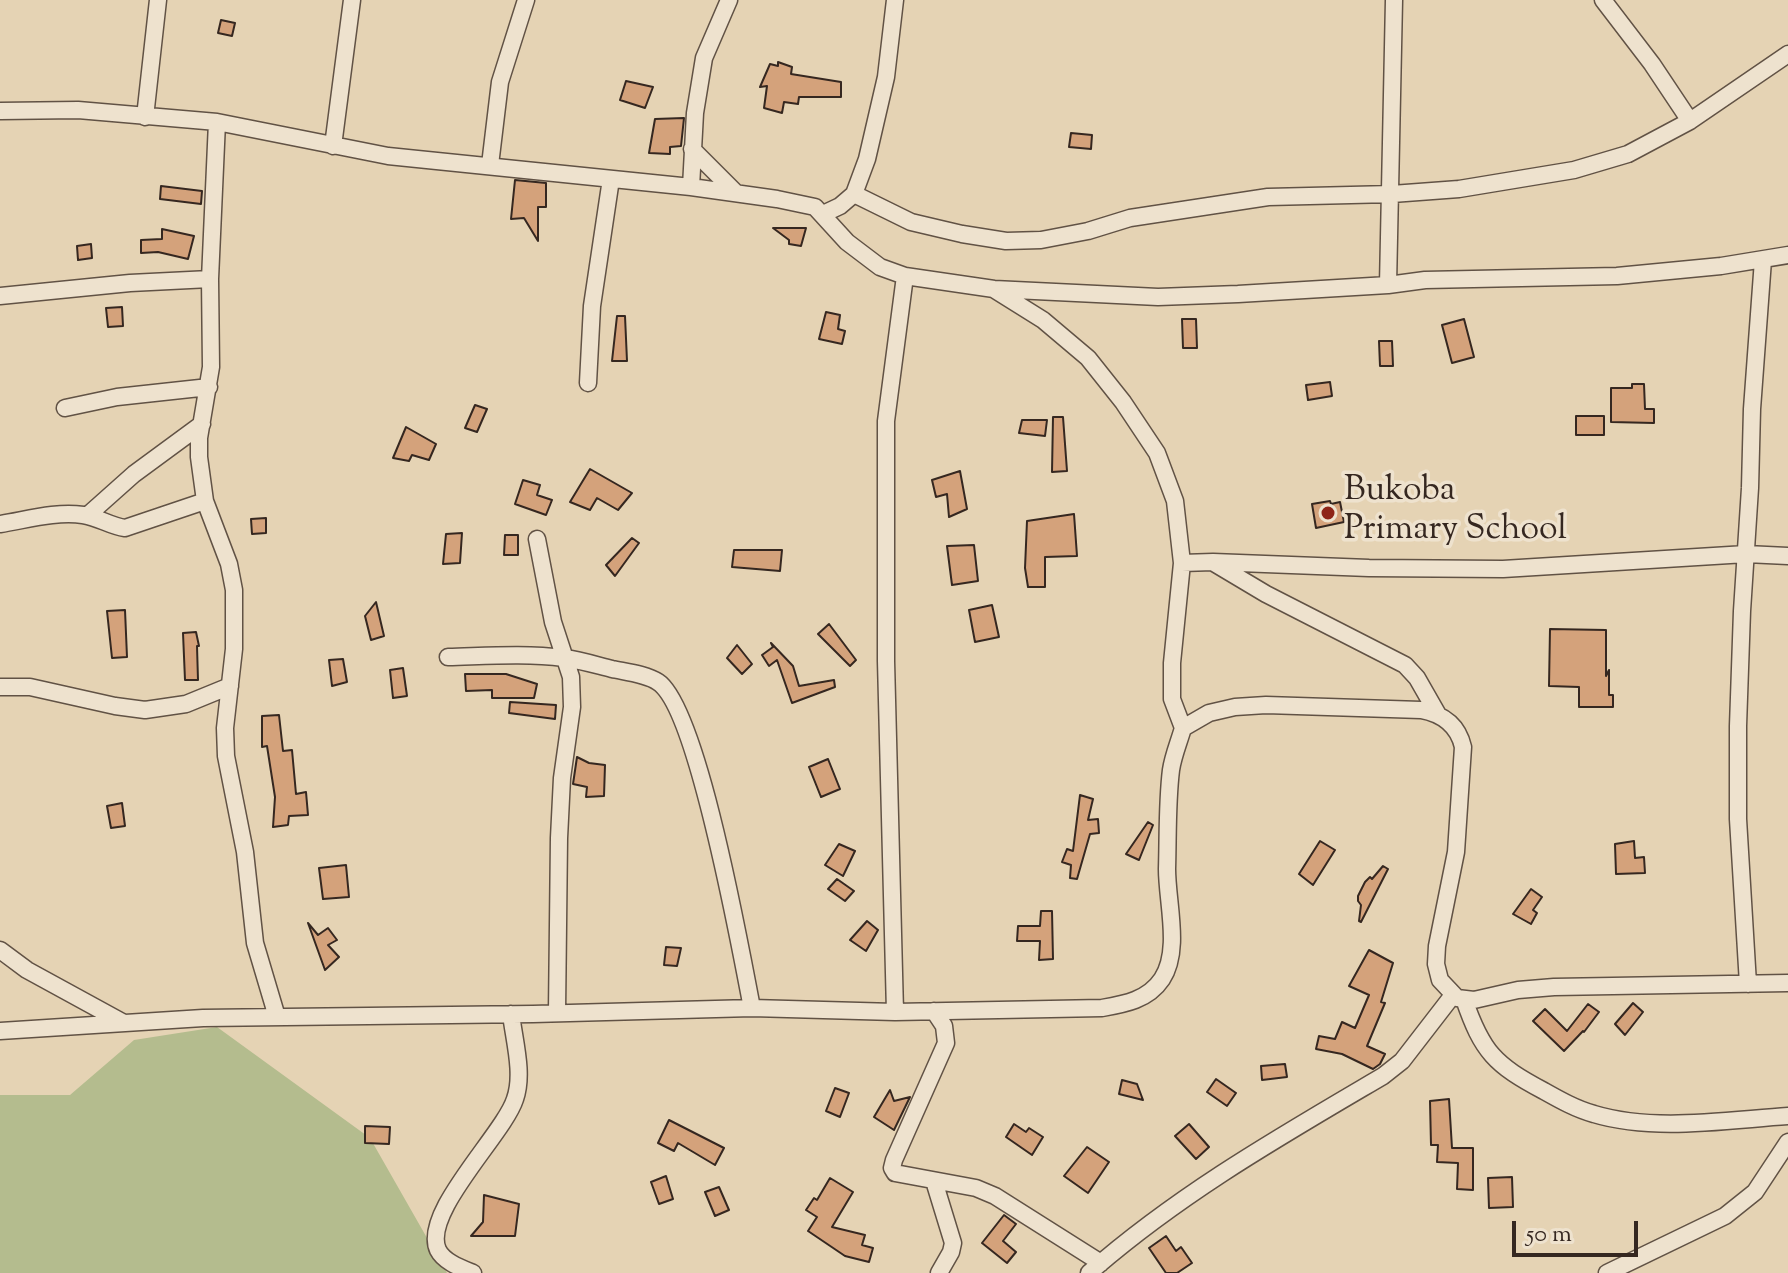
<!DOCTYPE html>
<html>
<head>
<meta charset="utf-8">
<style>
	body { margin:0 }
	#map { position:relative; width:1788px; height:1273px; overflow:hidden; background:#e5d3b4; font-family:"Sorts Mill Goudy",serif }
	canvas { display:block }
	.scale { position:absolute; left:1512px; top:1221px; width:126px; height:36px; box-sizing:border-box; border:4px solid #352720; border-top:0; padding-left:10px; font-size:24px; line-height:28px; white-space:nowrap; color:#352720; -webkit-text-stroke:6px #eee2ce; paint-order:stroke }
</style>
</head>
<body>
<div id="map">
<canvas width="1788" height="1273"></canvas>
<div class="scale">50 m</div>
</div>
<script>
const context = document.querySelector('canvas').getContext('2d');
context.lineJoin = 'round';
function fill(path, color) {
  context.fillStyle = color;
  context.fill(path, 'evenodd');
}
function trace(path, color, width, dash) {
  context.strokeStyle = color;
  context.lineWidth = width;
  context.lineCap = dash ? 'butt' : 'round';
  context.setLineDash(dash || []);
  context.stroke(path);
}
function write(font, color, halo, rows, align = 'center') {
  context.font = font + ' "Sorts Mill Goudy",serif';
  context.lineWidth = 7;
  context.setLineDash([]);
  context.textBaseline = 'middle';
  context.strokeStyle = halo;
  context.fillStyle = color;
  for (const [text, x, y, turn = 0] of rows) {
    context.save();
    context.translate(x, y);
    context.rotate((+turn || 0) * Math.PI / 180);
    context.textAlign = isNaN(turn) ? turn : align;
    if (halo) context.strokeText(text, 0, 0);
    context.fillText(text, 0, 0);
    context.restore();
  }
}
const green = new Path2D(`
	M217,1027L370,1138L447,1273H0V1095H70L134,1040Z`);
const building = new Path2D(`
	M221,20L235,23L232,36L218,33Z
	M778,62L792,67L791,74L841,82V97H799L798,104L784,102L782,113L764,108L767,86L760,87L770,64L778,66Z
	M626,81L653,87L645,108L620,100Z
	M684,118L681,146L670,147V154L649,153L655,119Z
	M1071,133L1092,135L1091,149L1069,147Z
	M515,180L546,183V207H538V241L524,218L511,219Z
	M161,186L202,191L201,204L160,199Z
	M773,228H806L801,246L789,244V240Z
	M162,229L194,236L188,259L158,252L141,253V240L162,239Z
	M91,244L92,258L78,260L77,246Z
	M122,307L123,326L108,327L106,308Z
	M826,312L840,315L838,329L845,331L842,344L819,339Z
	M617,316H625L627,361H612Z
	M1182,319H1196L1197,348H1183Z
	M1464,319L1474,357L1452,363L1442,325Z
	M1379,341H1392L1393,366H1380Z
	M1330,382L1332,396L1308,400L1306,385Z
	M1632,384H1644L1645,409H1654V423L1611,422V388H1632Z
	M475,405L487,409L477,432L465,428Z
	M1576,416H1604V435H1576Z
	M1053,417H1063L1067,471L1052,472Z
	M1022,420H1047L1045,436L1019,433Z
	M406,427L436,444L429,460L412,455L409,461L393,458Z
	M590,469L632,493L618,510L597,498L590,510L570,502Z
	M960,471L967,509L949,517L947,494L936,497L932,480Z
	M523,480L540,485L537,495L552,500L546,515L515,504Z
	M1330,501L1331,504L1340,502L1344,522L1316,528L1312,504Z
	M1074,514L1077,556L1045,557V587H1028L1025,568L1027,521Z
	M266,518V533L252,534L251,519Z
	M462,533L460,563L443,564L446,534Z
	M505,535H518V555H504Z
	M632,538L639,543L615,576L606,565Z
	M974,545L978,581L952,585L947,546Z
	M734,550H782L780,571L732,567Z
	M376,602L384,636L371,640L365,616Z
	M992,605L999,637L975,642L969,610Z
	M125,610L127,657L112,658L107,611Z
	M829,624L856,660L850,666L818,634Z
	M1550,629L1606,630V676L1609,670V695H1613V707H1579V687L1549,686Z
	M196,632L199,646H197L198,680H185L183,633Z
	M771,643L793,666L799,686L834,680L835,687L792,703L777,660L769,666L762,655L773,647Z
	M737,645L752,664L742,674L727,658Z
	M343,659L347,682L332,686L329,660Z
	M403,668L407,696L393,698L390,670Z
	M465,674H506L537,684L534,698H492V690L466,691Z
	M510,702L556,705L555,719L509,713Z
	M279,715L283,751L292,750L296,794L306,792L308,815L289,816L288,825L273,827L275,797L267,746L262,747V716Z
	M577,757L589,763L605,765L604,796L586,797L587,787L573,784Z
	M828,759L840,789L821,797L809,767Z
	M1080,795L1093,799L1088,820L1098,819L1099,833L1090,834L1077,879L1070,878L1071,865L1062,862L1067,849L1073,851Z
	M122,803L125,826L111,828L107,806Z
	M1148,822L1153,825L1139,860L1126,854Z
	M1320,841L1335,850L1313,885L1299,874Z
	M1634,841L1635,858L1644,857L1645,873L1616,874L1615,844Z
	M839,844L855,851L843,876L825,865Z
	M346,865L349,897L323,899L319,868Z
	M1383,866L1388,869L1361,922L1359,921L1361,905L1358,901V896L1365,882L1370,877L1372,879Z
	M837,879L854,891L845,901L828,889Z
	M1531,889L1542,897L1533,910L1537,913L1531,924L1513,914Z
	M1041,911H1052L1053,959L1039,960L1040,941H1017L1018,926H1040Z
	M867,921L878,930L866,951L850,940Z
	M308,923L318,935L328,928L337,940L328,945L339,957L325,970Z
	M666,947L681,948L677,966L664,965Z
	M1369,950L1393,963L1381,1002L1385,1003L1367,1046L1385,1054L1380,1064L1373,1069L1342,1054L1316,1049L1319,1036L1335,1039L1342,1022L1355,1028L1369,995L1349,986Z
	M1633,1003L1643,1012L1625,1035L1615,1024Z
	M1588,1004L1599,1012L1584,1032L1583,1031L1564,1051L1533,1021L1545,1009L1567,1031Z
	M1285,1064L1287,1077L1262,1080L1261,1066Z
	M1216,1079L1236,1093L1227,1106L1207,1092Z
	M1122,1080L1137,1084L1143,1100L1119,1094Z
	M835,1088L849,1093L840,1117L826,1111Z
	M890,1090L894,1101L910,1097L894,1130L874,1117Z
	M1449,1099L1452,1148H1473V1190L1457,1189L1458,1163L1437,1162L1438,1145H1431L1430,1101Z
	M669,1120L724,1148L715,1165L678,1143L674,1151L658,1143Z
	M1014,1124L1026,1132L1029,1128L1043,1137L1032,1155L1006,1137Z
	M1189,1124L1209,1147L1196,1159L1175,1136Z
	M365,1126L390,1127L389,1144L365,1143Z
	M1087,1147L1109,1162L1088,1193L1064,1176Z
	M666,1176L673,1199L659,1204L651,1182Z
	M1512,1177L1513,1207L1489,1208L1488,1178Z
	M830,1178L853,1192L832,1227L865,1235L862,1245L873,1248L869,1262L845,1256L808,1231L817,1217L806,1210L814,1198L817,1200Z
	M719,1187L729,1210L715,1216L705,1192Z
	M484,1195L519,1204L515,1236H471L483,1222Z
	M1004,1215L1016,1224L1003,1241L1016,1252L1007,1263L982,1243Z
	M1166,1236L1176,1251L1181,1247L1192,1263L1177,1273H1166L1149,1248Z`);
const street = new Path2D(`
	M1603,0L1652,64L1690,121
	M0,111L78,110L217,122L388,156L691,187L777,199L815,207L847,242L880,267L905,276L994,289L1158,297L1238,294L1388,285L1425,280L1617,276L1721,266L1788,255
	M145,117L158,0
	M217,122L210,279L211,367L199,438V457L205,501L229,564L234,590V649L225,728L226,756L245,852L255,943L277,1017
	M333,146L352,0
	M692,149L735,192
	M490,165L500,82L526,0
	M691,187L695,113L704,58L729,0
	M854,194L911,222L962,234L1006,241L1041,240L1088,231L1130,218L1268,197L1392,194L1459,189L1574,170L1628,154L1690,121L1788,54
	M823,214L840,206L854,194L867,159L886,77L895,0
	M1388,285L1394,0
	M995,290L1043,320L1088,358L1123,402L1157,453L1175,501L1182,563L1172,663V699L1183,728
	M0,296L130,283L210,279
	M588,383L592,306L611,179
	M65,408L117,397L209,387
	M88,515L134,474L202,424
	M0,524C26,520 56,511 83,515C98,517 110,526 125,528L205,501
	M537,539L553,622L571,677L572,707L562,778L559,838L557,1012
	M1182,563L1213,562L1369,568L1503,569L1746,554L1788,556
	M1214,563L1266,594L1405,665L1417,678L1437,713
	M448,657C487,656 526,653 564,658C580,660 596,665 612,669C626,672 646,674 658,682C698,708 741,952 752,1008
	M0,687H30L115,706L145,710L186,704L230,686
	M0,950L27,970L124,1023
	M1748,984L1738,819V726L1742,611L1750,488L1752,409L1763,260
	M1464,999C1482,1052 1495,1065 1544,1091C1560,1100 1576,1109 1594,1114C1653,1132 1727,1120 1788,1116
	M934,1011L944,1026L946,1043L894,1160L892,1168L895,1173L976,1188L995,1196L1101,1263
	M895,1012L886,661V421L905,276
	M0,1031L203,1018L533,1014L752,1008L895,1012L1102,1008C1125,1004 1148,1000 1162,979C1181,950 1167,903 1167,869C1168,837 1167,802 1171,770C1173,756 1179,742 1183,728L1209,713L1235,707L1266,705L1421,710C1443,714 1458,725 1463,747L1456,852L1437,946L1436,964L1440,980L1457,998L1474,1000L1518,990L1554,987L1788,983
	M934,1181L953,1243L951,1252L939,1273
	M473,1273C461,1268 444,1262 438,1250C421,1213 504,1134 515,1099C524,1074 514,1040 511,1014
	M1089,1273C1179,1194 1281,1136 1383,1076L1402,1061L1453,995
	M1607,1273L1725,1216L1755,1192L1788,1142`);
const markers = [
	[1328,513,8,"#8f2418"]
];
const poiNames = [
	["Bukoba",1344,493],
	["Primary School",1344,532]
];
fill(green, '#b4bc8e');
fill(building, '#d4a27b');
trace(building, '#352720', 2);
trace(street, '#615245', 19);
trace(street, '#eee2ce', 16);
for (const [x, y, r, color] of markers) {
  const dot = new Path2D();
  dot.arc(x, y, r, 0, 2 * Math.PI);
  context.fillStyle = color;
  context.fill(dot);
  trace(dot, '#eee2ce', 3);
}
write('34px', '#352720', '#eee2ce', poiNames, 'left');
</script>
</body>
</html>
